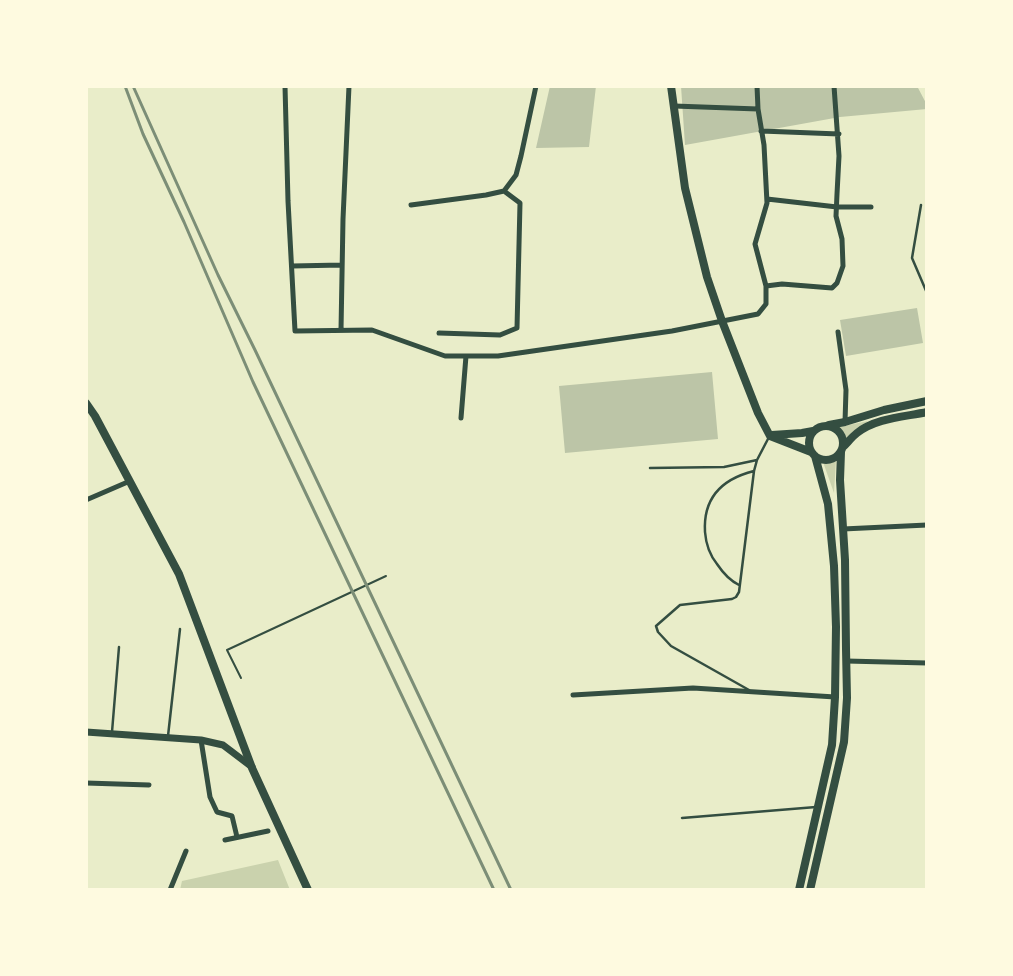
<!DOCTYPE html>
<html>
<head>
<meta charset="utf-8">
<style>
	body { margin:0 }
	#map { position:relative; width:1013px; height:976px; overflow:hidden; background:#e9edc9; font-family:Lato,sans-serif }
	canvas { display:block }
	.frame { position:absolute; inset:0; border:88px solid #fefae0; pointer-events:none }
</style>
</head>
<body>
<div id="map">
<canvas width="1013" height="976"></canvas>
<div class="frame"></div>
</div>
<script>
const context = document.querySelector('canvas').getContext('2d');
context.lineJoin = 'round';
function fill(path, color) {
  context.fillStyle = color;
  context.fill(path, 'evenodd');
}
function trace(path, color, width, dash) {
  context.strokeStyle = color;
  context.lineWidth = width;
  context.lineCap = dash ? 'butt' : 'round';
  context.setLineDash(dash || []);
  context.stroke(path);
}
const green = new Path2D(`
	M868,421L845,439L843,433L839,427Z
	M836,460L834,493L823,462Z
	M278,860L290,890H180L182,881Z`);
const building = new Path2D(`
	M550,86H596L589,147L536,148Z
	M681,86H917L927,105V109L840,117L685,145Z
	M917,308L923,343L846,356L840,320Z
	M712,372L718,439L565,453L559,386Z`);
const path = new Path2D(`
	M241,678L227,650L386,576`);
const service = new Path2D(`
	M921,205L912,258L927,293
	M650,468L724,467L757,460
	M739,585C729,580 723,573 717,564C709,554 706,545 705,532C703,498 722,479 754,471
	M749,690L671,646L658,632L656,626L680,605L732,599L736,597L739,592L754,471L757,460L769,437
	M112,732L119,647
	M168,736L180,629
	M682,818L816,807`);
const minor = new Path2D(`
	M285,86L288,201L295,331L372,330L445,356H498L672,331L758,314L766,304V286L782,284L832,288L837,283L843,266L842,239L836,216L837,194L839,156L834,86
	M757,86L758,109L764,145L767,203L755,244L766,286
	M674,106L758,109
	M761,131L839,134
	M767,199L837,207H871
	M411,205L486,195L504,191L516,175L521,156L536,86
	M292,266L342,265
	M341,330L343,219L349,86
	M838,332L846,390L845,422
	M439,333L500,335L517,328L520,203L504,191
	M461,418L466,356
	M86,500L130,481
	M843,529L927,525
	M846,661L927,663
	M573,695L693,688L835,697
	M201,740L210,797L217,812L232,816L237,837
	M86,783L149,785
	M225,840L268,831
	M170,890L186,851`);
const tertiary = new Path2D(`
	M86,732L201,740L223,745L252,767`);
const secondary = new Path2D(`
	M671,86L685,188L707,277L722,321L758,413L770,436L811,452
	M86,403L95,416L179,574L252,768L308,890
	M829,425L845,422L884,410L927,401
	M809 443a17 17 0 1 1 34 0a17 17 0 1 1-34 0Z
	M772,435L802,433L813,431
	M843,447C848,442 852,437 857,433C876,418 904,417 927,412
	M799,890L832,745L835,697L836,627L834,566L828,504L815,456
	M810,890L844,742L847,698L846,649L845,560L840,480L841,452`);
const rail = new Path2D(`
	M125,86L143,134L184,222L253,382L494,890
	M133,86L218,275L255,350L511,890`);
fill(green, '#cad2ad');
fill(building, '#bcc5a7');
trace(path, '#344e41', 2);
trace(service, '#344e41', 2.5);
trace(minor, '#344e41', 5);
trace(tertiary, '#344e41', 7);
trace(secondary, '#344e41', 8);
trace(rail, '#7c8e77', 3);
</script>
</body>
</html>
